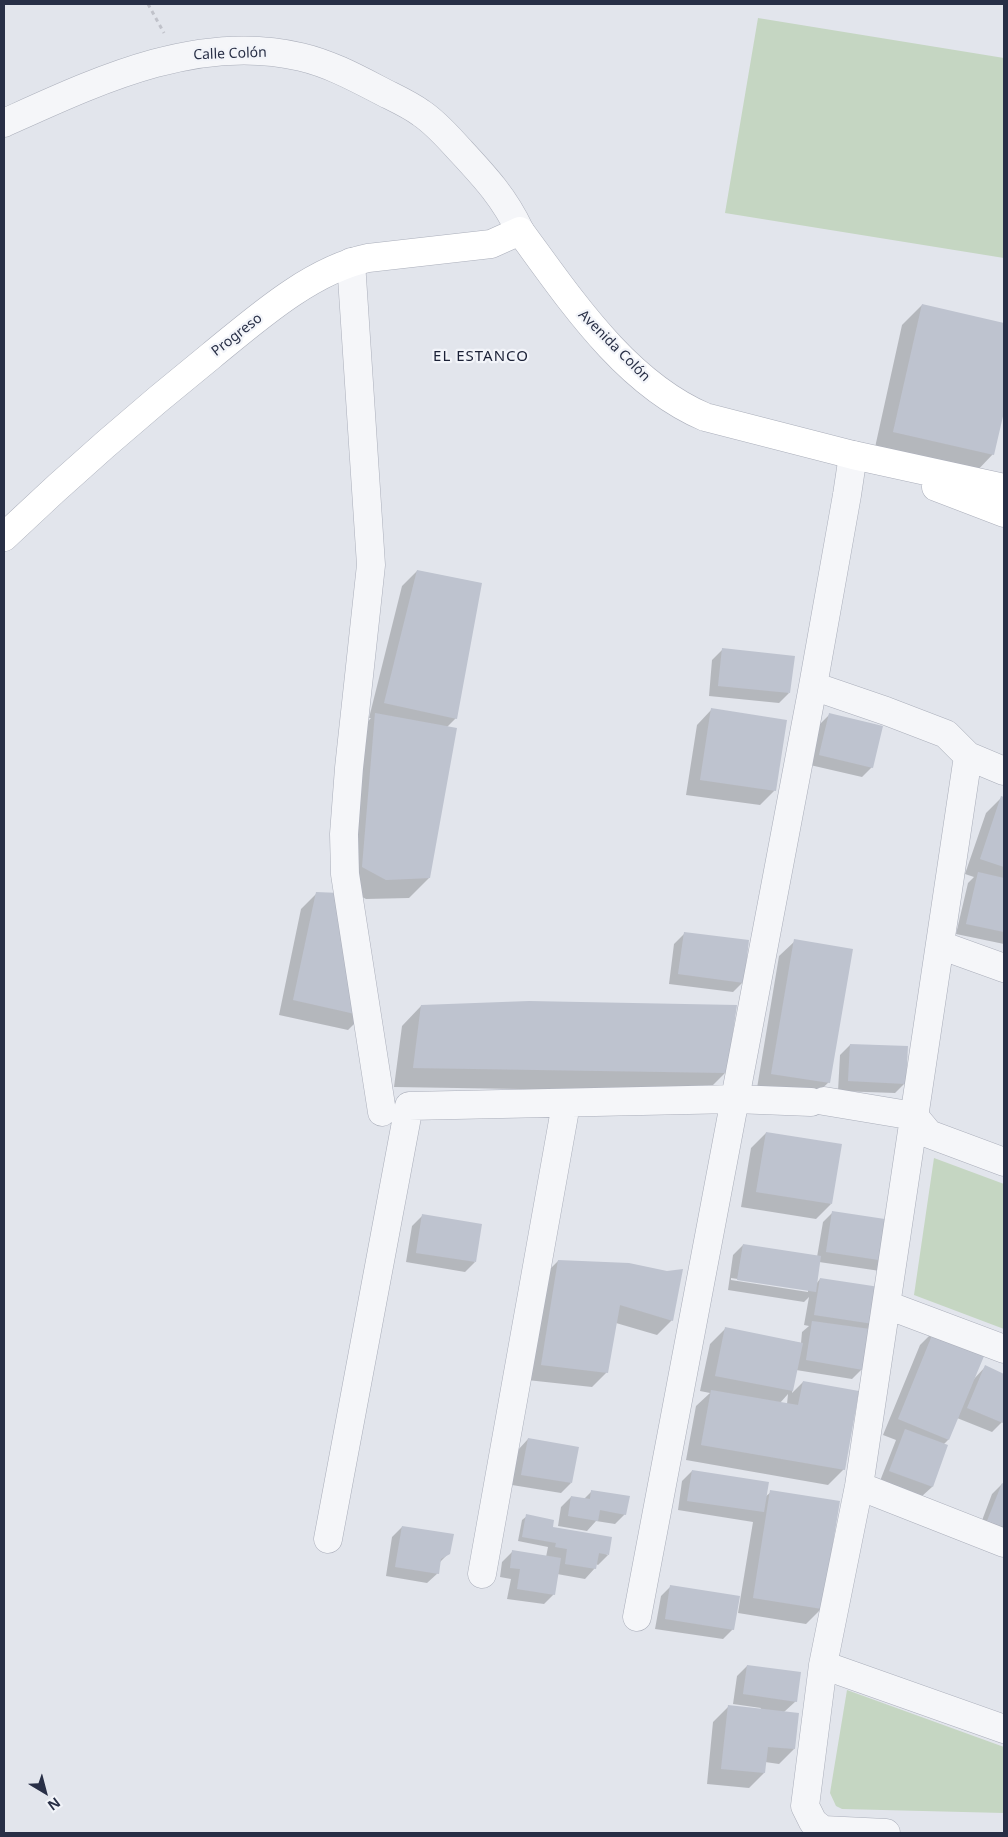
<!DOCTYPE html>
<html>
<head>
<meta charset="utf-8">
<style>
	body { margin:0 }
	#map { position:relative; width:1008px; height:1837px; overflow:hidden; background:#e2e5ec; font-family:"Noto Sans",sans-serif }
	canvas { display:block }
	.frame { position:absolute; inset:0; border:5px solid #282f46; pointer-events:none }
	.north { position:absolute; left:20px; top:1767px; width:50px; height:50px; -webkit-text-stroke:4px #f2f4f9; paint-order:stroke; rotate:143deg; font-size:14px; font-weight:700; line-height:20px; text-align:center; color:#282f46 }
	.north::after { content:''; display:block; margin:auto; width:18px; height:22px; background:#282f46; clip-path:polygon(50% 0,100% 100%,50% 72%,0 100%) }
</style>
</head>
<body>
<div id="map">
<canvas width="1008" height="1837"></canvas>
<div class="frame"></div>
<div class="north">N</div>
</div>
<script>
const context = document.querySelector('canvas').getContext('2d');
context.lineJoin = 'round';
function fill(path, color) {
  context.fillStyle = color;
  context.fill(path, 'evenodd');
}
function trace(path, color, width, dash) {
  context.strokeStyle = color;
  context.lineWidth = width;
  context.lineCap = dash ? 'butt' : 'round';
  context.setLineDash(dash || []);
  context.stroke(path);
}
function write(font, color, halo, rows, align = 'center') {
  context.font = font + ' "Noto Sans",sans-serif';
  context.lineWidth = 4.5;
  context.setLineDash([]);
  context.textBaseline = 'middle';
  context.strokeStyle = halo;
  context.fillStyle = color;
  for (const [text, x, y, turn = 0] of rows) {
    context.save();
    context.translate(x, y);
    context.rotate((+turn || 0) * Math.PI / 180);
    context.textAlign = isNaN(turn) ? turn : align;
    if (halo) context.strokeText(text, 0, 0);
    context.fillText(text, 0, 0);
    context.restore();
  }
}
const green = new Path2D(`
	M758,18L1004,58V258L725,213Z
	M934,1158L1004,1184V1329L914,1295Z
	M847,1690L1004,1747V1813L842,1809L836,1806L830,1793Z`);
const shadow = new Path2D(`
	M922,305L1004,324V407L993,454L974,474L874,452L902,325Z
	M417,571L456,718L447,727L429,878L409,898L366,899L343,887L356,734L371,718H369L402,586Z
	M723,649L789,693L779,703L709,696L712,660Z
	M712,709L775,790L760,805L686,795L697,725Z
	M830,714L872,767L862,777L810,765L819,725Z
	M1001,798L1004,799V944L956,934L968,883L974,877L965,874L986,813Z
	M316,894L362,1016L348,1030L279,1015L301,909Z
	M684,934L743,982L733,992L669,984L674,944Z
	M795,941L829,1082L813,1097L757,1088L779,956Z
	M421,1006L726,1072L706,1092L394,1087L402,1026Z
	M850,1045L905,1083L895,1093L838,1091L840,1055Z
	M766,1133L831,1204L816,1219L741,1207L751,1148Z
	M833,1212L896,1222L880,1271L819,1262L816,1284L820,1279L885,1289L862,1369L852,1379L796,1370L792,1393L803,1382L844,1469L828,1485L686,1460L696,1406L710,1393L700,1391L710,1344L725,1329L801,1343L802,1332L809,1326L804,1325L809,1297L804,1302L728,1290L733,1255L743,1245L817,1257L823,1222ZM731,1278L808,1290V1292L731,1280ZM788,1394L787,1404L780,1403Z
	M422,1216L475,1262L465,1272L406,1262L412,1226Z
	M558,1261L672,1320L657,1335L616,1323L607,1372L592,1387L527,1380L543,1276Z
	M935,1330L973,1380L985,1367L1004,1375V1417L1002,1422L992,1432L957,1418L948,1440L943,1445L946,1446L932,1487L921,1497L880,1481L896,1440L883,1435L920,1345Z
	M528,1439L571,1483L561,1493L512,1485L518,1450Z
	M692,1471L765,1497L771,1492L821,1609L806,1624L738,1613L753,1522L678,1510L682,1481Z
	M1002,1484L1004,1485V1532L978,1531L992,1494Z
	M592,1491L625,1514L615,1524L596,1521L587,1531L558,1526L561,1507L571,1497L584,1499Z
	M527,1516L608,1555L598,1565L596,1564L595,1568L585,1579L557,1574L554,1594L544,1604L507,1599L511,1579L500,1577L502,1562L512,1552L546,1557L548,1547L518,1541L522,1520Z
	M402,1527L448,1554L439,1563L438,1573L427,1583L386,1576L392,1537Z
	M671,1586L733,1629L723,1639L655,1629L661,1596Z
	M747,1666L796,1701L784,1712L794,1749L779,1764L765,1762L764,1773L749,1788L707,1784L713,1722L728,1707L760,1710L761,1708L733,1704L737,1676Z`);
const building = new Path2D(`
	M922,304L1004,323V412L994,455L893,432Z
	M417,570L482,583L457,719L384,703Z
	M722,648L795,656L790,693L718,686Z
	M711,708L787,720L776,791L700,780Z
	M375,713L457,728L430,878L386,880L362,867Z
	M829,713L883,726L873,768L819,755Z
	M1001,796L1004,797V867L980,859Z
	M978,872L1004,878V932L966,924Z
	M316,892L340,893L364,1016L293,1000Z
	M684,932L749,940L744,983L678,974Z
	M794,939L853,949L830,1083L771,1074Z
	M529,1001L737,1005L727,1073L413,1068L421,1005Z
	M850,1044L908,1046L906,1084L848,1081Z
	M766,1132L842,1144L832,1204L756,1192Z
	M832,1211L898,1221L892,1262L826,1252Z
	M422,1214L482,1224L476,1262L416,1253Z
	M743,1244L821,1256L816,1292L737,1280Z
	M558,1260L629,1263L667,1271L683,1269L673,1321L620,1305L608,1373L541,1365Z
	M820,1278L886,1288L880,1325L814,1315Z
	M812,1321L870,1329L863,1370L806,1360Z
	M725,1327L803,1343L793,1391L715,1376Z
	M935,1328L987,1349L949,1440L898,1419Z
	M985,1365L1004,1374L1003,1423L967,1408Z
	M803,1381L859,1391L845,1470L701,1445L711,1390L798,1405Z
	M905,1429L948,1445L933,1487L889,1471Z
	M528,1438L579,1447L572,1483L521,1475Z
	M692,1470L769,1482L764,1512L687,1501Z
	M1002,1483L1004,1484V1527L987,1521Z
	M591,1490L630,1496L626,1515L600,1510L598,1521L568,1516L571,1496L590,1499Z
	M770,1490L840,1501L822,1609L753,1598Z
	M526,1514L554,1520L553,1527L612,1537L609,1555L599,1553L596,1569L565,1564L567,1549L555,1547L556,1543L522,1537Z
	M402,1526L454,1534L450,1554L441,1559L439,1574L395,1567Z
	M512,1550L561,1558L555,1595L517,1589L520,1569L510,1568Z
	M670,1585L740,1596L734,1630L665,1619Z
	M747,1665L801,1672L797,1702L743,1694Z
	M728,1705L799,1713L795,1749L768,1747L765,1773L721,1769Z`);
const path = new Path2D(`
	M148,4L164,33`);
const minor = new Path2D(`
	M351,262L371,565L349,768L344,834L345,874L382,1112
	M813,686L886,711L946,734L968,756L1004,771
	M940,945L1004,968
	M824,1101L914,1116L929,1134L1004,1162
	M887,1305L1004,1349
	M859,1486L1004,1543
	M328,1539L409,1106L735,1099L811,1102
	M482,1574L566,1104
	M637,1617L813,686L847,495L853,455
	M823,1665L1004,1729
	M886,1833L823,1830L813,1822L805,1806L823,1665L859,1486L968,756`);
const tertiary = new Path2D(`
	M4,123C95,82 198,32 301,57C331,64 358,79 385,93C397,99 410,105 421,113C436,123 448,137 459,149C484,176 504,197 520,231`);
const secondary = new Path2D(`
	M936,487L1004,513
	M4,537C70,474 140,413 212,355C256,319 311,270 368,258L491,244L520,231C570,299 625,383 705,417L853,455L1004,488`);
const streetNames = [
	["Calle Colón",230,54,-2],
	["Progreso",237,335,-38],
	["Avenida Colón",614,346,45]
];
const neighbourhoodNames = [
	["EL ESTANCO",481,357]
];
fill(green, '#c5d6c2');
fill(shadow, '#0003');
fill(building, '#bec3cf');
trace(minor, '#aaaeba', 29);
trace(tertiary, '#aaaeba', 29);
trace(secondary, '#aaaeba', 29);
trace(path, '#c0c2ca', 3, [4, 4]);
trace(minor, '#f5f6f9', 28);
trace(tertiary, '#f5f6f9', 28);
trace(secondary, '#fff', 28);
write('14px', '#282f46', '#f2f4f9', streetNames);
context.letterSpacing = '1px';
write('15px', '#1a2036', '#f2f4f9', neighbourhoodNames);
context.letterSpacing = '0px';
</script>
</body>
</html>
